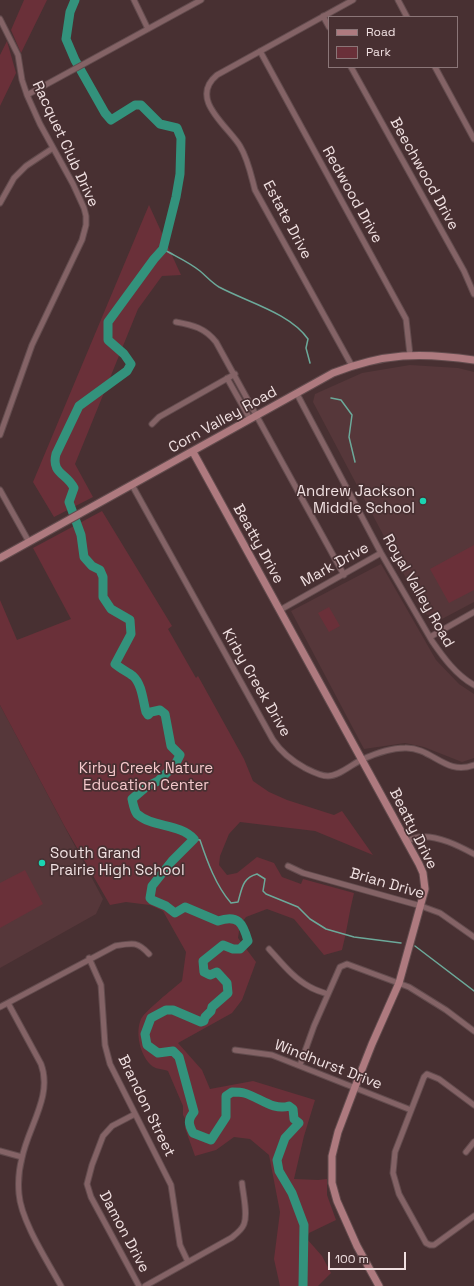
<!DOCTYPE html>
<html>
<head>
<meta charset="utf-8">
<style>
	body { margin:0 }
	#map { position:relative; width:474px; height:1286px; overflow:hidden; background:#483032; font-family:"Space Grotesk",sans-serif }
	canvas { display:block }
	.legend { position:absolute; left:328px; top:16px; width:130px; height:52px; box-sizing:border-box; background:#483032; border:1px solid #8b7678; margin:0; padding:5px 7px; list-style:none; font-size:12px; color:#f0e0e1 }
	.legend li { display:flex; align-items:center; gap:8px; height:20px }
	.legend b { width:20px; border:1px solid #8b7678 }
	.scale { position:absolute; left:328px; top:1252px; width:78px; height:18px; box-sizing:border-box; border:2px solid #f0e0e1; border-top:0; padding-left:5px; font-size:12px; line-height:14px; white-space:nowrap; color:#f0e0e1; -webkit-text-stroke:3px #483032; paint-order:stroke }
</style>
</head>
<body>
<div id="map">
<canvas width="474" height="1286"></canvas>
<ul class="legend">
<li><b style="height:5px;background:#ae7a7f"></b>Road</li>
<li><b style="height:11px;background:#6a3039"></b>Park</li>
</ul>
<div class="scale">100 m</div>
</div>
<script>
const context = document.querySelector('canvas').getContext('2d');
context.lineJoin = 'round';
function fill(path, color) {
  context.fillStyle = color;
  context.fill(path, 'evenodd');
}
function trace(path, color, width, dash) {
  context.strokeStyle = color;
  context.lineWidth = width;
  context.lineCap = dash ? 'butt' : 'round';
  context.setLineDash(dash || []);
  context.stroke(path);
}
function write(font, color, halo, rows, align = 'center') {
  context.font = font + ' "Space Grotesk",sans-serif';
  context.lineWidth = 3.5;
  context.setLineDash([]);
  context.textBaseline = 'middle';
  context.strokeStyle = halo;
  context.fillStyle = color;
  for (const [text, x, y, turn = 0] of rows) {
    context.save();
    context.translate(x, y);
    context.rotate((+turn || 0) * Math.PI / 180);
    context.textAlign = isNaN(turn) ? turn : align;
    if (halo) context.strokeText(text, 0, 0);
    context.fillText(text, 0, 0);
    context.restore();
  }
}
const built = new Path2D(`
	M410,365L458,368L474,372V602L442,619L425,614L313,402L315,394L362,373Z
	M381,564L436,660L459,684L474,694V758L462,762L424,747L405,743L364,749L291,611Z
	M0,705L103,899L96,914L0,968Z`);
const green = new Path2D(`
	M24,0H47L21,53L11,30Z
	M7,41L16,73L0,106V55Z
	M149,205L181,275L162,276L138,309L75,464L93,497L54,517L33,482Z
	M102,511L172,626L168,629L196,678L198,676L244,759L253,781L269,792L287,800L334,815L342,811L373,855L315,831L240,822L229,834L220,856L219,865L227,875L237,873L257,857L274,863L282,877L301,884L303,879L354,893C349,912 347,931 342,950L324,955L294,919L267,909L246,917L240,925L238,938L256,962L242,1000L232,1013L178,1043L202,1070L210,1089L253,1081L315,1100L304,1136L294,1179L318,1180L327,1179V1195L336,1220L309,1233L307,1239L322,1256L331,1273L318,1286H280L274,1259L280,1212L269,1155L250,1139L234,1137L216,1150L195,1156L185,1128L187,1122L183,1115V1106L168,1071C163,1069 154,1069 151,1065C140,1055 135,1033 141,1019C146,1010 173,989 182,981L186,952L163,911L150,905L126,902L110,905L65,827L0,705V600L17,640L71,619L33,548Z
	M474,545V590L449,603L430,569Z
	M329,607L340,626L329,632L318,613Z
	M25,870L43,904L0,928V883Z`);
const stream = new Path2D(`
	M163,249C175,256 189,262 200,271C206,276 212,283 219,287C247,302 290,313 308,339L306,348L310,363
	M331,398L341,400L352,415L349,437L355,462
	M194,839L200,840C207,861 216,886 231,903L238,902C242,889 242,878 257,874L265,879L263,891L266,894L298,907L310,919L326,929L354,937L401,943
	M415,946L474,991`);
const river = new Path2D(`
	M75,0L70,12L66,39L75,60L105,113L111,120L135,105H141L160,124L177,128L181,138L180,174L176,197L163,249L154,259L108,322V340L124,354L131,364L127,371L79,406L56,454C51,474 67,473 74,488L69,502L81,535L84,557L92,566L100,570L103,577V597L111,609L130,620L131,634L115,664C121,669 128,672 133,676C142,684 143,701 146,712L148,715L151,712L160,710L165,714L171,746L180,755L175,765L158,781L146,787L132,799C133,803 134,810 137,814C153,828 179,823 194,839L172,861L152,886L150,898L152,900L166,906L175,913L185,907L218,921C238,914 243,923 248,941L240,949H233L223,945L203,961L204,972L210,975L217,972L227,983L228,993L212,1007L211,1011L205,1017L204,1021L201,1022L173,1010H166L151,1018L145,1034L147,1045L158,1053L173,1051L179,1057L194,1112C187,1120 189,1125 193,1133L211,1140L226,1117V1096L232,1092C236,1092 241,1092 244,1093C259,1097 273,1111 289,1106L293,1109L294,1119L299,1123L285,1138L277,1160L279,1171L292,1193L304,1225L303,1286`);
const street = new Path2D(`
	M134,0L148,29
	M398,0L407,17
	M323,16L329,27
	M0,19L18,55L22,80L27,95L40,124L73,184L84,208L86,216V225L82,240L32,345L0,435
	M260,51L406,319L410,355
	M351,67L464,271L474,294
	M435,67L474,139
	M27,95L201,0
	M0,203L14,178L26,166L53,148
	M176,322C193,325 205,328 216,342L344,575
	M352,366L255,190C251,175 248,159 240,146C228,126 188,99 217,75L353,0
	M227,378L250,419
	M297,394L381,553L432,641C443,657 456,675 474,685
	M152,424L159,417L235,374
	M132,485L273,740C281,752 292,761 305,768C311,771 320,776 328,776C339,776 351,765 361,760C374,754 391,748 405,748C432,747 445,776 474,765
	M0,490L29,542
	M280,610L381,553
	M430,637L474,612
	M407,841C411,839 415,838 419,837C438,835 459,846 474,854
	M288,866L303,873L421,906L440,913L474,937
	M269,949C281,962 293,978 310,987C315,990 322,992 327,994
	M89,958L101,985L105,1045L110,1064L171,1185L180,1245L188,1262
	M8,1003L41,1064C53,1096 28,1127 22,1158C19,1169 18,1183 19,1194C21,1221 48,1262 61,1286
	M0,1007L115,946C132,943 137,941 149,954
	M235,1050L272,1055L411,1110
	M300,1065L314,1026L340,967L347,964L409,987L446,1010L474,1031
	M474,1105L439,1079L427,1074L424,1077L395,1152L393,1173L399,1194L426,1243L430,1245H434L474,1216
	M135,1114L112,1126L103,1136L92,1165L87,1184L91,1197L139,1286
	M0,1151L22,1157
	M466,1152L474,1142
	M145,1286L231,1238C236,1234 242,1230 244,1224C248,1214 243,1194 242,1183`);
const secondary = new Path2D(`
	M193,452L419,864L423,873L425,889L399,983L372,1044L355,1087L338,1132L332,1156V1183L337,1201L357,1246L379,1286
	M0,558L333,373C384,353 421,352 474,360`);
const markers = [
	[423,501,4,"#1ad5b2"],
	[42,863,4,"#1ad5b2"]
];
const streetNames = [
	["Racquet Club Drive",65,144,65],
	["Beechwood Drive",424,174,61],
	["Redwood Drive",352,195,61],
	["Estate Drive",287,220,62],
	["Corn Valley Road",223,420,-29],
	["Beatty Drive",258,544,61],
	["Mark Drive",335,565,-29],
	["Royal Valley Road",418,591,60],
	["Kirby Creek Drive",256,683,60],
	["Beatty Drive",413,829,63],
	["Brian Drive",387,884,16],
	["Windhurst Drive",328,1065,21],
	["Brandon Street",146,1106,64],
	["Damon Drive",124,1232,62]
];
const poiNames = [
	["Andrew Jackson",415,492],
	["Middle School",415,509],
	["South Grand",50,854,"left"],
	["Prairie High School",50,871,"left"]
];
const parkNames = [
	["Kirby Creek Nature",146,769],
	["Education Center",146,786]
];
fill(built, '#56373a');
fill(green, '#6a3039');
trace(stream, '#6ca99a', 1.5);
trace(river, '#33927c', 9);
trace(street, '#634c4e', 7);
trace(secondary, '#634c4e', 9);
trace(street, '#846366', 5);
trace(secondary, '#ae7a7f', 7);
for (const [x, y, r, color] of markers) {
  const dot = new Path2D();
  dot.arc(x, y, r, 0, 2 * Math.PI);
  context.fillStyle = color;
  context.fill(dot);
  trace(dot, '#483032', 1.5);
}
write('15px', '#f0e0e1', '#483032', streetNames);
write('15px', '#f0e0e1', '#483032', poiNames, 'right');
write('15px', '#f4c8cb', '#483032', parkNames);
</script>
</body>
</html>
